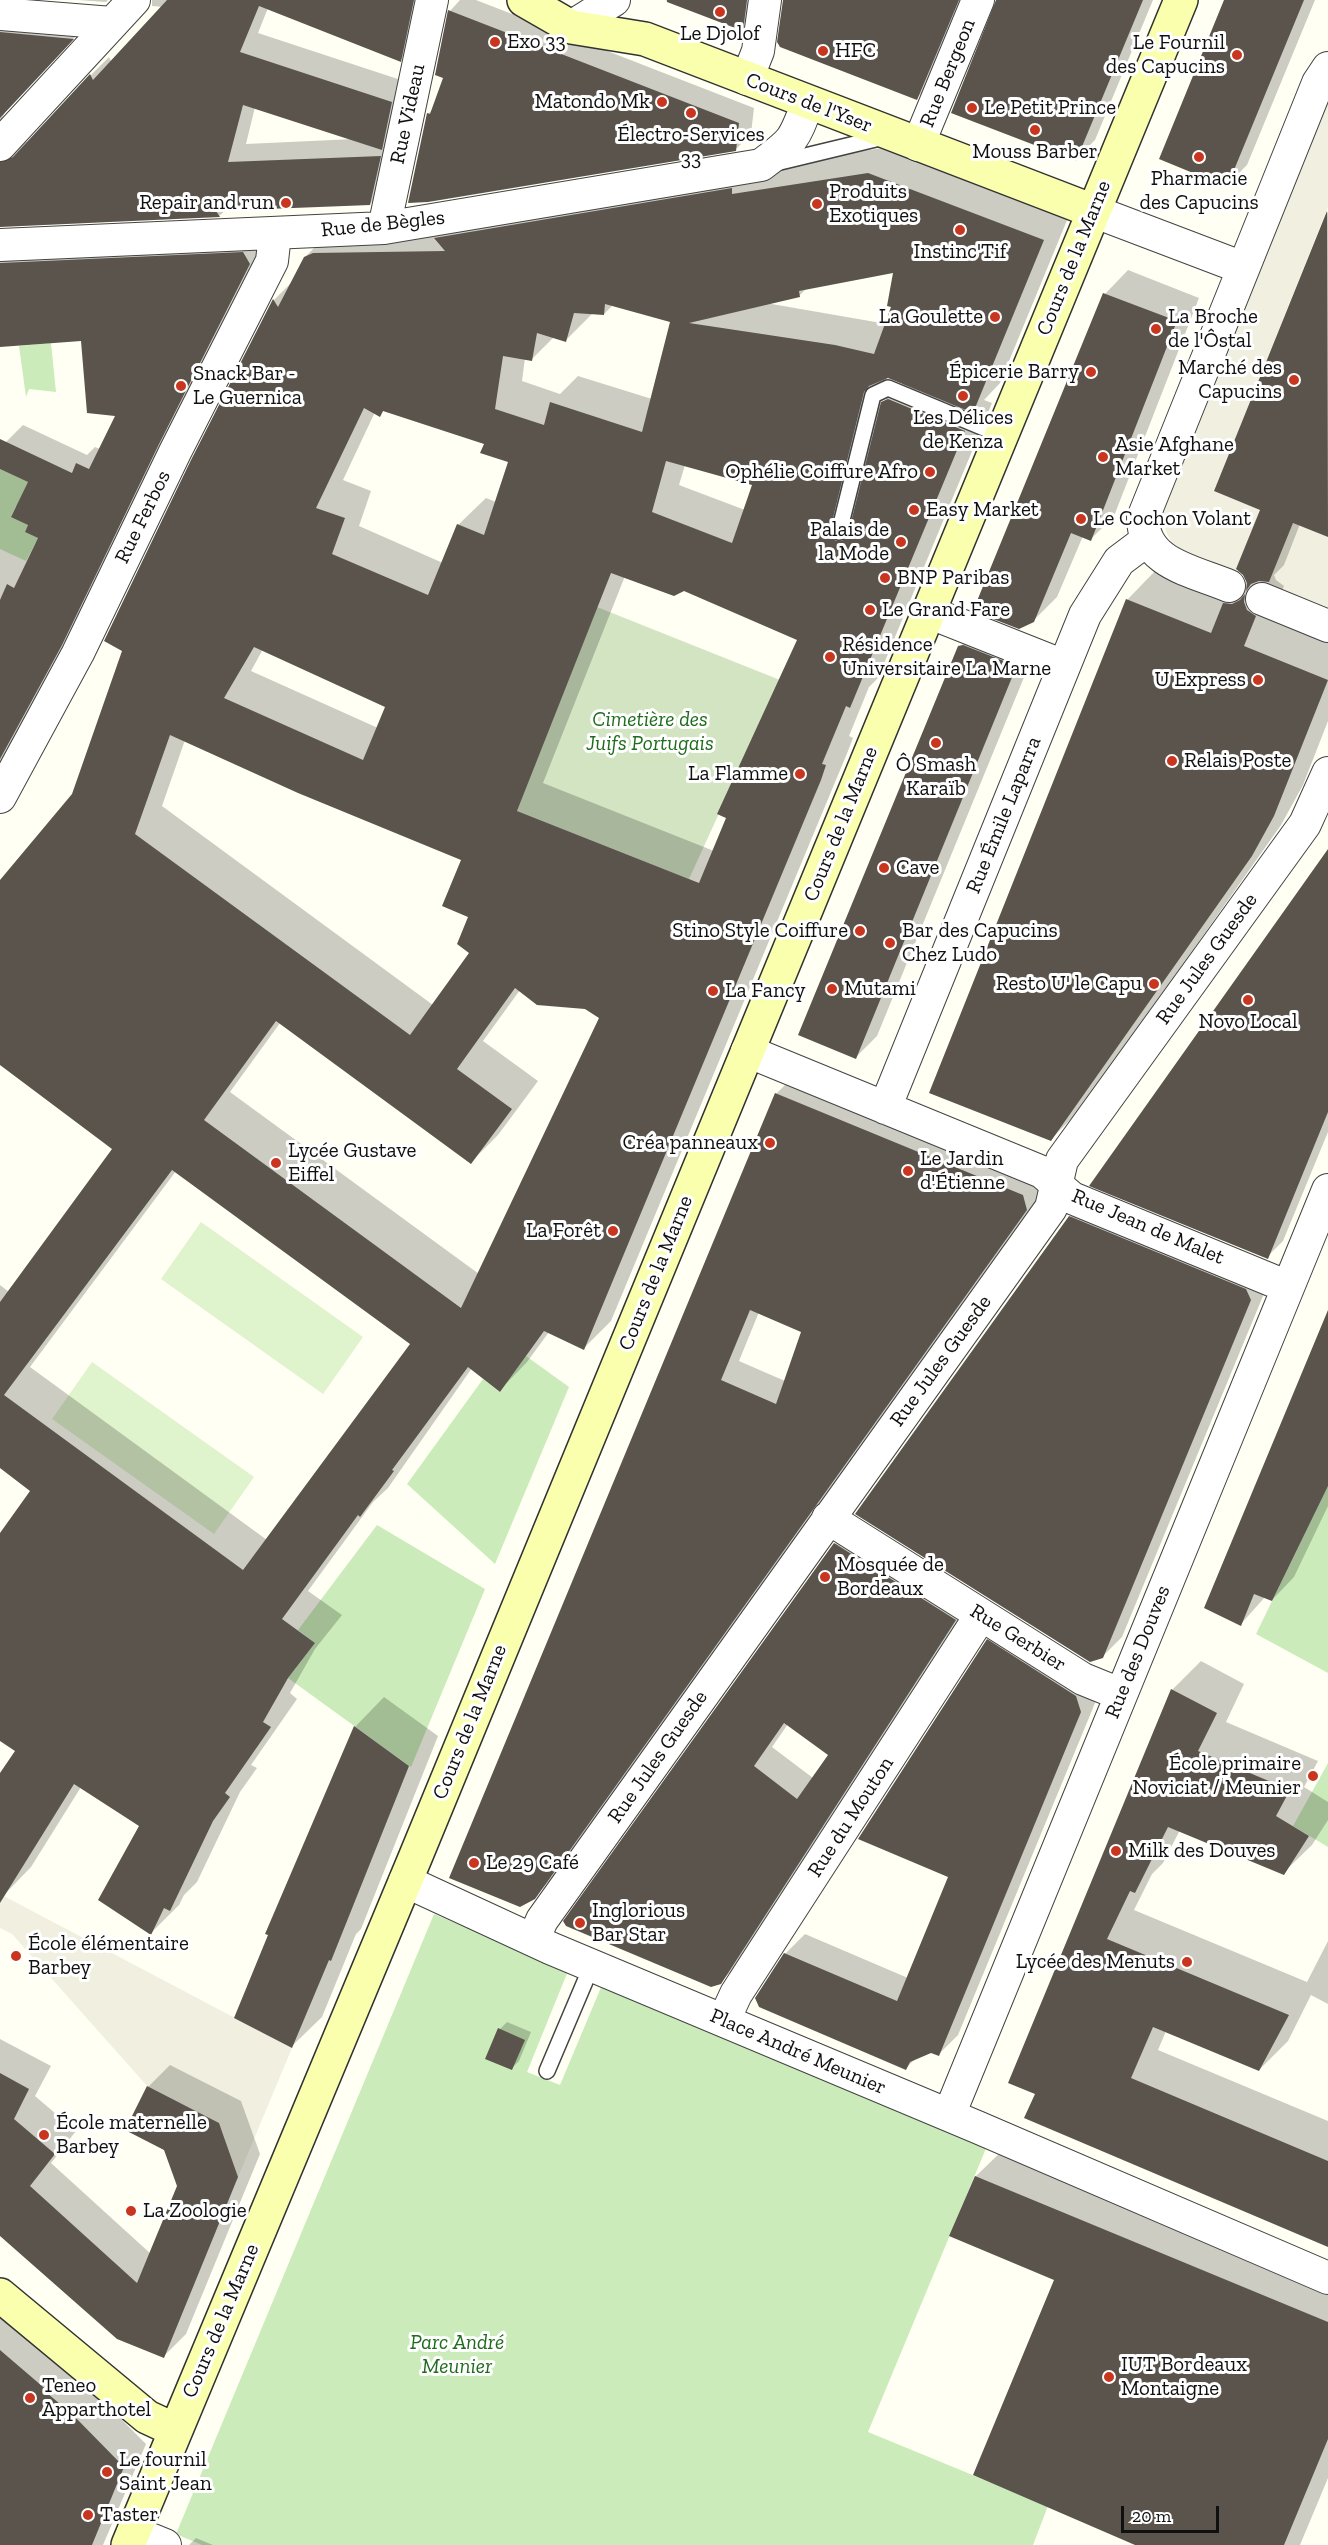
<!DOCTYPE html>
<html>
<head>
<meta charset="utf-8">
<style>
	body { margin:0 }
	#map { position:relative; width:1328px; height:2545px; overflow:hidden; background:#fffff3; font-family:"Zilla Slab",serif }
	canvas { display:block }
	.scale { position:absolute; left:1121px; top:2506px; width:98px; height:27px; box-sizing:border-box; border:3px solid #101010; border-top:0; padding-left:8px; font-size:18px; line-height:21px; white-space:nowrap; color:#101010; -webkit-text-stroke:4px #fff; paint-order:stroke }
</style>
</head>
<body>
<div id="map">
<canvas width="1328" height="2545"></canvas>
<div class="scale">20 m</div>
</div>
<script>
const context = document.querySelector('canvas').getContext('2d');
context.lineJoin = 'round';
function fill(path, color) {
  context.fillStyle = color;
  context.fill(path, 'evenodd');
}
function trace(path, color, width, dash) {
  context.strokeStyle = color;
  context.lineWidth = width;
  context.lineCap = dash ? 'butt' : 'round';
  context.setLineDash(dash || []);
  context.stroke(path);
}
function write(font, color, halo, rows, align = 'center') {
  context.font = font + ' "Zilla Slab",serif';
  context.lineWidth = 6;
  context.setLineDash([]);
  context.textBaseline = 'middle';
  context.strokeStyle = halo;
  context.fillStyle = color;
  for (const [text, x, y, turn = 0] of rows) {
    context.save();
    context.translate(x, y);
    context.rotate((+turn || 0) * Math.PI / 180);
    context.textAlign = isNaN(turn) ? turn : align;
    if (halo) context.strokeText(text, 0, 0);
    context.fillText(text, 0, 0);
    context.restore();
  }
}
const green = new Path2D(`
	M51,343L56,392L29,389L26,397L19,346Z
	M0,469L56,495L45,519L16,506L11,516L28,525L25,532L38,538L26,561L0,549Z
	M526,1356L569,1387L495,1564L407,1484L483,1379L500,1392Z
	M1328,1486V1673L1256,1634Z
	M377,1525L485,1589L411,1767L288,1678L315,1643L298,1630Z
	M1328,1763V1847L1293,1826Z
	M434,1914L568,1971L527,2072L560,2085L602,1985L987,2146L868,2432L1048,2506L1033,2545H202L176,2534Z`);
const cemetery = new Path2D(`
	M597,607L780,680L689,879L517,811Z`);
const pitch = new Path2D(`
	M201,1222L363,1337L323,1394L161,1279Z
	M92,1362L254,1477L214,1534L52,1419Z`);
const plaza = new Path2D(`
	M1328,89V207L1214,491L1260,510L1233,578L1178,552L1168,536L1159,512Z
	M1293,523L1328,537V615L1266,590Z
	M0,1894L292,2048L236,2182L232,2171L235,2169L222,2130L217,2132L213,2120L147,2086L12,1934L0,1928Z`);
const shadow = new Path2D(`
	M0,0L91,20L5,112L1,121L16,144L30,141L91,75L109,57L111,61L163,7L152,6V0H428L419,41L400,60L268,8L258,33L410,83L389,185L370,204L226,210L219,216L0,225ZM255,107L354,139L246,144Z
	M78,0H108L106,2Z
	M460,0H476L754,108L751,134L736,149L424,202L428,114L435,107L445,78L436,74L450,11Z
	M665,0H763L761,10L742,29Z
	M784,0H969L936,79L917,98Z
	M997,0H1153L1095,140L1076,159Z
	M1227,0H1315L1247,165L1227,185Z
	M896,146L1070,213L1000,383L984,400L992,403L878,678L869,687L849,736L853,738L848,751L611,1321L584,1348L549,1332L527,1362L500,1390L472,1368L388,1488L373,1502L308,1591L342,1615L315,1649L290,1693L297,1699L251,1765L257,1768L240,1792L197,1882L184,1895L179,1905L151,1933L141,1826L81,1787L31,1867L4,1895L0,1893V1776L17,1750L0,1739V1535L32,1490L0,1466V1285L9,1292L115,1149L0,1064V883L74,794L192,461L274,300L292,282L305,257L333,229ZM895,271L893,306L887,324L766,303L799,296L807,288ZM613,305L672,321L652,399L578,376L560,394L522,381L525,358L532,359L554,337L566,340L593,313L604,314ZM887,376L903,383L880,405ZM384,410L486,443L510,461L496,502L486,498L458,525L443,563L359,526L371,491L343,480L375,412L380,415ZM685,465L754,484L745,510L679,485ZM625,576L684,590L799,639L714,851L543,783ZM263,649L387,706L378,728L251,671ZM185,740L463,859L471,953L433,1005L162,806ZM520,990L586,1008L601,1017L479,1274L230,1092L280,1023L471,1162L498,1135L538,1081L483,1041ZM176,1171L412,1344L267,1540L30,1367Z
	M1328,211V535L1300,524L1284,565L1274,575L1276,580L1284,586L1272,617L1328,639V721L1303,785L1281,825L1080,1110L1050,1140L1127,600L1156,570L1228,599L1247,580L1262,509L1216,491Z
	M266,246L0,774V454L6,442L23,425L87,455L95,447L100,449L117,415L83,340L0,345V252Z
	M1128,270L1199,298L1114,516L1091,539L1083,536L1057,597L1033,621L1105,294Z
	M981,626L1036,648L877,1036L856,1057L960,647Z
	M1328,852V1132L1283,1241L1267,1257Z
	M795,1075L1046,1189L554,1877L534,1897L776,1094ZM759,1312L803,1331L785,1381L739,1361Z
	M1090,1197L1270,1279L1122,1637L1102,1657L1070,1217Z
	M1328,1313V1506L1294,1577L1272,1600L1265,1597L1241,1624Z
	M854,1525L974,1601L740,1963L720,1982L567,1925L835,1544ZM788,1724L830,1755L813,1778L772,1747Z
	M1007,1621L1100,1691L958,2035L939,2054L931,2051L917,2057L906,2068L785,1954L805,1934L908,1978L950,1876L988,1640Z
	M1201,1661L1244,1684L1226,1722L1318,1761L1304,1787L1328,1802V1820L1312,1845L1283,1873L1180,1830L1163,1863L1152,1874L1134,1910L1307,1982L1328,1941V2004L1311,1995L1288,2041L1259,2070L1166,2031L1158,2050L1328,2121V2242L1037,2093L1172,1690Z
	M384,1697L438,1736L361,1929L356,1934L322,2017L292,2046L355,1727Z
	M507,2022L531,2032L519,2061L512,2068L500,2029Z
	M0,2039L51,2066L35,2096L76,2131L51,2163L151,2254L179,2186L148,2087L170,2065L241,2101L260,2154L186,2334L164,2356L0,2232Z
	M1006,2147L1328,2280V2478L1300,2545H1140L1056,2279L951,2236L976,2176Z
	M0,2309L95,2393L146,2444L103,2545H0Z
	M196,2538L213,2545H189Z`);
const building = new Path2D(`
	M167,0H414L401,62L259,6L240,52L392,102L382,150L243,105L228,162L381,156L370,205L216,211L220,217L0,227V162L13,157L90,74L93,80Z
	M667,0H747L743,31L667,2Z
	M783,0H959L917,100L780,47L777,42Z
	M996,0H1143L1076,161L951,113Z
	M1224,0H1304L1227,187L1159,159Z
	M448,10L739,123L736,151L428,202L408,203L427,113L430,114L443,78L435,75Z
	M0,32L74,39L0,118Z
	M868,173L1044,240L973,413L888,378L869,386L864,392L830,530V535L836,541H842L848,534L881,402L888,399L965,431L850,708L846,706L822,764L826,765L821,780L584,1350L544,1331L500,1392L468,1367L392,1470L394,1471L360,1517L358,1515L282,1619L315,1643L288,1678L263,1722L271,1727L225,1793L230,1797L213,1821L170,1911L164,1908L151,1935L98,1900L139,1826L74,1784L0,1903V1773L15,1751L0,1741V1533L30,1491L0,1468V1302L112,1149L0,1065V880L72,794L122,651L104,641L191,460L273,299L278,307L304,257L313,253L445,251L434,238L732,188V194ZM893,273L887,306L891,307L874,354L835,345L689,323L800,297L799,291ZM605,304L670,322L642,432L550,402L544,425L495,409L503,356L532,361L537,333L566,342L574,313L604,315ZM364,408L380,417L383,411L484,444L480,453L508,462L484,535L457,524L428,595L332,554L345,518L316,508ZM666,461L752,485L732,543L652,512ZM611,573L674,596L684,591L797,640L717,814L726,818L699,883L517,811ZM254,647L385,707L363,760L224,698ZM170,735L298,793L461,860L442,906L468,917L457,944L469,953L410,1035L135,834ZM515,988L537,1005L585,1009L599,1018L461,1308L204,1120L276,1021L471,1164L512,1109L457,1069ZM172,1170L410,1344L243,1570L4,1395Z
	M1327,211L1328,537L1293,523L1269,582L1259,581L1251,584L1246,591L1247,583L1243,575L1236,569L1260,510L1214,491Z
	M243,252L250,264L159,444L62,645L0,759V600L7,584L14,588L38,538L25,532L28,525L11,517L28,482L0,469V439L72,473L76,463L89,469L115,416L87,413L81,341L0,347V263Z
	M1103,293L1177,321L1091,541L1071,533L1034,622L1019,629L983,615L977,601Z
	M1245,594L1244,602L1247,610L1256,616L1244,646L1328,680L1274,816L1252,856L1051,1141L929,1093L1126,599L1211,633L1223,603L1232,604L1240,600Z
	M963,645L1014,665L1015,670L856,1059L798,1035L958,646Z
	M1328,849V1112L1268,1259L1089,1186Z
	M775,1093L1023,1195L1027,1210L535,1899L520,1907L449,1878ZM750,1310L801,1332L776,1404L721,1380Z
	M1069,1216L1246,1289L1251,1300L1103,1658L1090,1662L855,1514Z
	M1328,1310V1486L1272,1601L1254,1594L1241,1626L1204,1608Z
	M834,1543L956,1620L721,1984L711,1987L566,1926L563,1921ZM784,1723L828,1755L797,1799L754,1766Z
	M987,1639L1076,1696L1081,1712L939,2056L931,2053L910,2062L906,2070L759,2007L755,1998L784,1953L897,2001L948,1877L858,1839Z
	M1171,1689L1217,1713L1198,1751L1290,1790L1276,1816L1309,1836L1284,1875L1168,1827L1135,1893L1130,1891L1107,1939L1289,2015L1259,2071L1153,2027L1131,2078L1328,2161V2247L1024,2118L1035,2094L1008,2083Z
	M354,1726L409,1766L331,1961L329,1960L292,2048L234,2018L268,1935L265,1934Z
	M498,2028L525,2040L512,2070L485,2059Z
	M0,2073L29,2089L14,2119L55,2154L30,2186L137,2283L177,2186L164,2150L125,2130L147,2086L219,2123L238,2177L164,2358L117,2339L0,2236Z
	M975,2176L1328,2322V2439L1284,2545H1135L973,2475L1054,2280L949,2236Z
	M0,2350L49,2392L47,2393L73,2415L124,2467L92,2545H0Z`);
const lane = new Path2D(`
	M776,163L884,137
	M839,532L873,395L888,388L1001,435
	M547,2071L592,1965`);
const street = new Path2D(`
	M0,14L112,23
	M571,27L614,0
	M747,79L758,51L765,0
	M0,145L134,0
	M918,145L978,0
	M1093,211L1243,268
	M384,228L432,0
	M0,245L384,228L761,165C794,141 794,140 808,102
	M1229,586C1194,571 1143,564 1143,518L1318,83L1328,68
	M1262,599L1328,626
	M928,612L1064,666
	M0,797L78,653L175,452L272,261L275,234
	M747,1051L1042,1172L1072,1198L1288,1287
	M885,1108L1085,615L1119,561L1147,540
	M828,1518L1083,1679L1120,1694
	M405,1881L550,1948L977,2127L1328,2278
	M533,1940L542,1920L1051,1208L1062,1160L1305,824L1328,773
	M724,2020L736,1994L981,1615
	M949,2115L1328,1190
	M133,2532L165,2545`);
const secondary = new Path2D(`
	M524,0L571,27L645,39L1093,211
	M0,2295L147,2417L175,2430
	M128,2545L415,1858L1181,0`);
const markers = [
	[720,12,6,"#c83620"],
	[495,42,6,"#c83620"],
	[823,51,6,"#c83620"],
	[1237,55,6,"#c83620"],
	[662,102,6,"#c83620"],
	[972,108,6,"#c83620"],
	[691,113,6,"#c83620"],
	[1035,130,6,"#c83620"],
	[1199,157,6,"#c83620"],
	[286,203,6,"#c83620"],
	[817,204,6,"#c83620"],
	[960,230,6,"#c83620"],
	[995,317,6,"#c83620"],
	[1156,329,6,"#c83620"],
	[1091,372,6,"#c83620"],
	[1294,380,6,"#c83620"],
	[181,386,6,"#c83620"],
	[963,396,6,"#c83620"],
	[1103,457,6,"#c83620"],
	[930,472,6,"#c83620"],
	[914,510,6,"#c83620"],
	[1081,519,6,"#c83620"],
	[901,542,6,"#c83620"],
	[885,578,6,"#c83620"],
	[870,610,6,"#c83620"],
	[830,657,6,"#c83620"],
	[1258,680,6,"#c83620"],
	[936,743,6,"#c83620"],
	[1172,761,6,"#c83620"],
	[800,774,6,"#c83620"],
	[884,868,6,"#c83620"],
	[860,931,6,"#c83620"],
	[890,943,6,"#c83620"],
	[1154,984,6,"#c83620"],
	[832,989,6,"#c83620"],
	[713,991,6,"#c83620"],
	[1248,1000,6,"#c83620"],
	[770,1143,6,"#c83620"],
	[276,1163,6,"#c83620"],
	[908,1171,6,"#c83620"],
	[613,1231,6,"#c83620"],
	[825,1577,6,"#c83620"],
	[1313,1776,6,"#c83620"],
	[1116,1851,6,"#c83620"],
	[474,1863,6,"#c83620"],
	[580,1923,6,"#c83620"],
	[16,1956,6,"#c83620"],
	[1187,1962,6,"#c83620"],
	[44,2135,6,"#c83620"],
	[131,2211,6,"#c83620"],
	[1109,2377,6,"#c83620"],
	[30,2398,6,"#c83620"],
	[107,2472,6,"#c83620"],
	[88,2515,6,"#c83620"]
];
const poiNames = [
	["Le Djolof",720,34,"center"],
	["Exo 33",507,42],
	["Le Fournil",1225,43,"right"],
	["des Capucins",1225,67,"right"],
	["HFC",835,51],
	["Matondo Mk",650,102,"right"],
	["Le Petit Prince",984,108],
	["Électro-Services",691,135,"center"],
	["33",691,159,"center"],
	["Mouss Barber",1035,152,"center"],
	["Pharmacie",1199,179,"center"],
	["des Capucins",1199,203,"center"],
	["Produits",829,192],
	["Exotiques",829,216],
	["Repair and run",274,203,"right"],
	["Instinc'Tif",960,252,"center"],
	["La Goulette",983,317,"right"],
	["La Broche",1168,317],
	["de l'Ôstal",1168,341],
	["Marché des",1282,368,"right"],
	["Capucins",1282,392,"right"],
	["Épicerie Barry",1079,372,"right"],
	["Snack Bar -",193,374],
	["Le Guernica",193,398],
	["Les Délices",963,418,"center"],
	["de Kenza",963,442,"center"],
	["Asie Afghane",1115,445],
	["Market",1115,469],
	["Ophélie Coiffure Afro",918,472,"right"],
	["Easy Market",926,510],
	["Le Cochon Volant",1093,519],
	["Palais de",889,530,"right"],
	["la Mode",889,554,"right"],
	["BNP Paribas",897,578],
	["Le Grand Fare",882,610],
	["Résidence",842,645],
	["Universitaire La Marne",842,669],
	["U Express",1246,680,"right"],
	["Relais Poste",1184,761],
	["Ô Smash",936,765,"center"],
	["Karaïb",936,789,"center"],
	["La Flamme",788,774,"right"],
	["Cave",896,868],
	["Stino Style Coiffure",848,931,"right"],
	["Bar des Capucins",902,931],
	["Chez Ludo",902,955],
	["Resto U' le Capu",1142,984,"right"],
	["Mutami",844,989],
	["La Fancy",725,991],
	["Novo Local",1248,1022,"center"],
	["Créa panneaux",758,1143,"right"],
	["Lycée Gustave",288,1151],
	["Eiffel",288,1175],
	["Le Jardin",920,1159],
	["d'Étienne",920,1183],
	["La Forêt",601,1231,"right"],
	["Mosquée de",837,1565],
	["Bordeaux",837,1589],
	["École primaire",1301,1764,"right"],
	["Noviciat / Meunier",1301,1788,"right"],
	["Milk des Douves",1128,1851],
	["Le 29 Café",486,1863],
	["Inglorious",592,1911],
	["Bar Star",592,1935],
	["École élémentaire",28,1944],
	["Barbey",28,1968],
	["Lycée des Menuts",1175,1962,"right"],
	["École maternelle",56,2123],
	["Barbey",56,2147],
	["La Zoologie",143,2211],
	["IUT Bordeaux",1121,2365],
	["Montaigne",1121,2389],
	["Teneo",42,2386],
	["Apparthotel",42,2410],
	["Le fournil",119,2460],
	["Saint Jean",119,2484],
	["Taster",100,2515]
];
const streetNames = [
	["Rue Bergeon",948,73,-68],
	["Cours de l'Yser",809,103,21],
	["Rue Videau",408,114,-78],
	["Rue de Bègles",383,224,-6],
	["Cours de la Marne",1074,258,-68],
	["Rue Ferbos",143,517,-64],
	["Rue Émile Laparra",1004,815,-68],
	["Cours de la Marne",841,824,-68],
	["Rue Jules Guesde",1207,959,-54],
	["Rue Jean de Malet",1148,1227,23],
	["Cours de la Marne",656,1273,-68],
	["Rue Jules Guesde",941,1361,-54],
	["Rue Gerbier",1018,1638,32],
	["Rue des Douves",1138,1652,-68],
	["Cours de la Marne",470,1722,-68],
	["Rue Jules Guesde",658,1757,-55],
	["Rue du Mouton",851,1817,-57],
	["Place André Meunier",798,2052,23],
	["Cours de la Marne",221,2321,-67]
];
const parkNames = [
	["Cimetière des",650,720],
	["Juifs Portugais",650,744],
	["Parc André",457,2343],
	["Meunier",457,2367]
];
fill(green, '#cbecba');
fill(cemetery, '#d3e4c2');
fill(pitch, '#dff3cc');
fill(plaza, '#f1f0e0');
fill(shadow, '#0003');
fill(building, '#5a544c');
trace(lane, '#434343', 18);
trace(street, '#434343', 34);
trace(secondary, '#323232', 36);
trace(lane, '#fff', 15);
trace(street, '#fff', 32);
trace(secondary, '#faffae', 33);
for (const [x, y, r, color] of markers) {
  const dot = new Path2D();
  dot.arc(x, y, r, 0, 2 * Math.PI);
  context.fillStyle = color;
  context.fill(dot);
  trace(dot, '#fff', 2);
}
write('21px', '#101010', '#fff', poiNames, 'left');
write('21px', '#101010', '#fff', streetNames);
write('italic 21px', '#1e6c1c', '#fff', parkNames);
</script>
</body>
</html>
